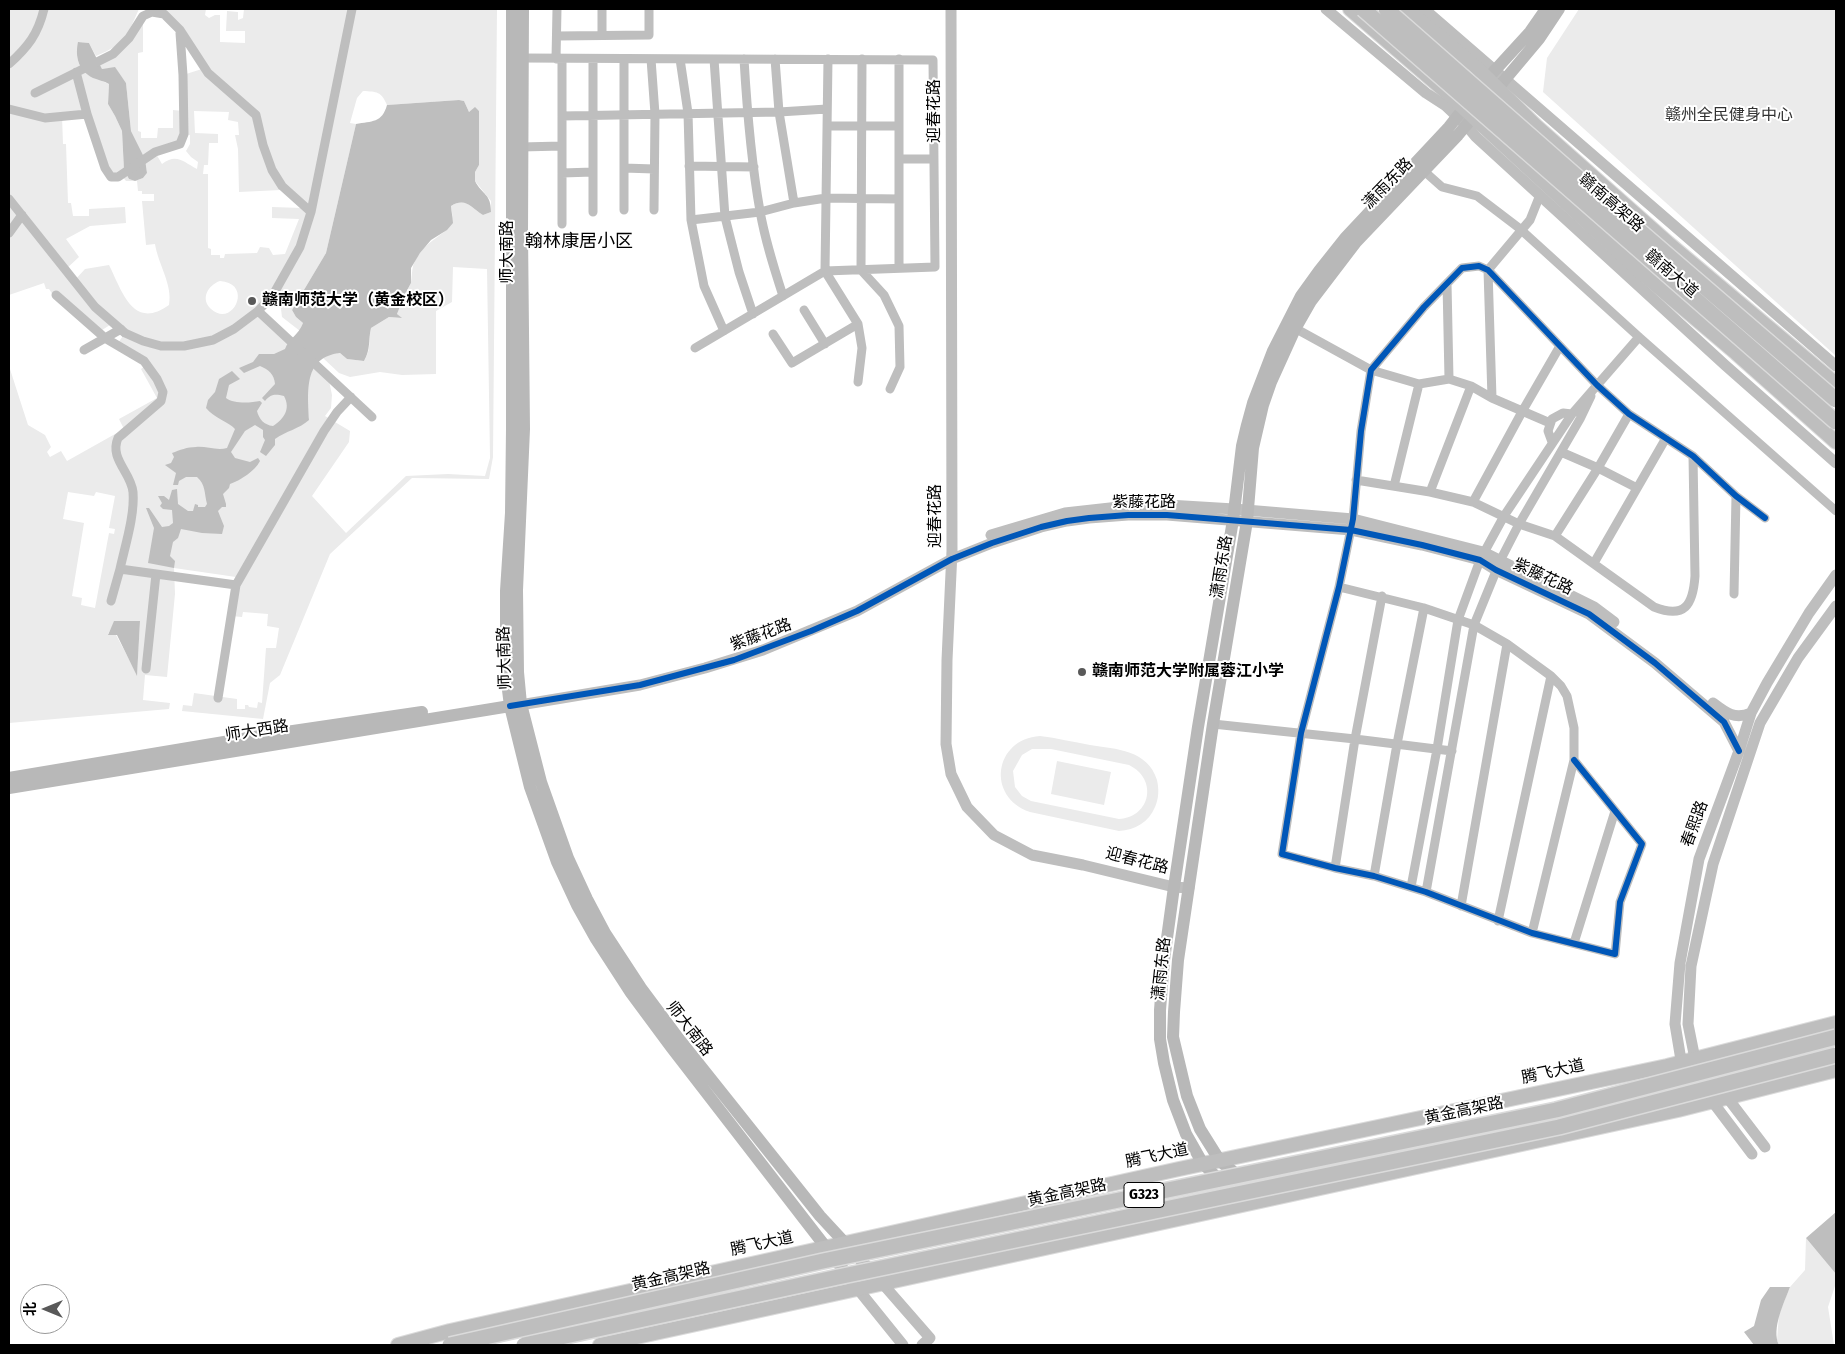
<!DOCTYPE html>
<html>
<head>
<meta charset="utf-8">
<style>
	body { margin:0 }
	#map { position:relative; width:1845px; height:1354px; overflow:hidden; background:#fff; font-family:"Fira Sans Condensed","Noto Sans SC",sans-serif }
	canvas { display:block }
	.frame { position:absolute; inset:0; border:10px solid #000; pointer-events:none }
	.north { position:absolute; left:20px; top:1284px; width:50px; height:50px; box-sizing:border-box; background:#fff; border:1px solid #999; border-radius:50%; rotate:270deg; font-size:14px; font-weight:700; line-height:20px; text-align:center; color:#000 }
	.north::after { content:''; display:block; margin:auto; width:18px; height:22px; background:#595959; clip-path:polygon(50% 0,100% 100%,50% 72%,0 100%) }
</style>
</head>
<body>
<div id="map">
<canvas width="1845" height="1354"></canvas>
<div class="frame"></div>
<div class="north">北</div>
</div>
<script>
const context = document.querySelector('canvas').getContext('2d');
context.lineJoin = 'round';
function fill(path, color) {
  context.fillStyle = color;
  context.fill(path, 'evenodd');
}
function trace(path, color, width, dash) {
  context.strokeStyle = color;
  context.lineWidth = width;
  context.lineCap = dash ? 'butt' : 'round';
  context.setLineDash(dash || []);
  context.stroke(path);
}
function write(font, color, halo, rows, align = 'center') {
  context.font = font + ' "Fira Sans Condensed","Noto Sans SC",sans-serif';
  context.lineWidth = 4;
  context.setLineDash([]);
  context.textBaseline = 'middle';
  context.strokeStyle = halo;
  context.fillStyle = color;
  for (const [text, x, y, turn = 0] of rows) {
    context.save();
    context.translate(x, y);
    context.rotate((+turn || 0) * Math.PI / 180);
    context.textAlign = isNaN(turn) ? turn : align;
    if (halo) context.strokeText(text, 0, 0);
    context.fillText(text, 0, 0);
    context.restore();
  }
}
const green = new Path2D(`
	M9,9H139C127,36 125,44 96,56L89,43L79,42C72,70 87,74 109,84L108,104L115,116L122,131L124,170L129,179L135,181L143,178L147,173L145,159L131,131L126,83L115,68L102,69L98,61C122,50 129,37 143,16V52L138,53V131L141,132V138H157L158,128H173V110L183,111V75L205,68L180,30L164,14V9H206L205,15L209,18L215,15H220V42L245,43V31H226L227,11L238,12V20L243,18L244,9H497L493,457L489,479L412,478L330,554L280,675L270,683L263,719L182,711L183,705L192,706L194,693L237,699V709H245V705H248L249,707L257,708L258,702L262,703L266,648H276L279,628L267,626L268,614L243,612L242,617L231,616L236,577L174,568L175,594L167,677L145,675L143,700L170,703L169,709L9,723V366L28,425L45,435L51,447L47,452L50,457L61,451L67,461L124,429L119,419L157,398L141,369L150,362L138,353L118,343L125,333L113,323L99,332L59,299L55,298L49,289H46L44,283L9,295ZM363,91C377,92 381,91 387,105L459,100L464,101L469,112L475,108L479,111V165L475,172V181L491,201V212L483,215C471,208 466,197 451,206C458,234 434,233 420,253C411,265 413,269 411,282C410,287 406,291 404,296C401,301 399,308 397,314L401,318L389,317L371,328C368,341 372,348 364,361L347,359L340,353L331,354L323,358L339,373L350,377L380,372L402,375L436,374V311L452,302L453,267L487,269L490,458L485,476L448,474L406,476L346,533L312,496L349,442L350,431L325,416L331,408L332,395L328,376L258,311L273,295L280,301L282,317L300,331L303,323L296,317L292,310L326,253L356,124L350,123L357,98ZM194,111L229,112L228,120L238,122L239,135H235L238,149L239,192L281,190L302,208L272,207V218L299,219L285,254L273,255L269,248L260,247L257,253L225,254L224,258H220V255H211V249L208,248V174H203L204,165H208L209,143H218V134L195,133ZM87,114L105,168L111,177H118L121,175L126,181H137L138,191H142V194H154V201H142L146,245L155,244C158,264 173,285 169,305C133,331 122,291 109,265L85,269L74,281L65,270L79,257L66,239L90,226L126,223L125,207L89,209V216H73L71,203H68L66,144H63L62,116ZM184,134L190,135V144L186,151L191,157L198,162L197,169C183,162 177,153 162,164L155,152L180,144ZM220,281C254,283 233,329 211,309C200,299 208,285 220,281ZM68,492L94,496L96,492L115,496L109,528L115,529L114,534L109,533L95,608L81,605L82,598L72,596L84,523L63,519ZM115,621H140L137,674L116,635L108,634Z
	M1579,9H1836V356L1543,92L1547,58Z
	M1040,736C1057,738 1073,742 1090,745C1116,749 1148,750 1157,780C1159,789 1159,798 1155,807C1149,822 1135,830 1119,831L1030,812C986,797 994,739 1040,736ZM1032,749H1051L1129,765C1158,779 1151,817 1119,819L1031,801L1022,796L1015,787L1013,771L1022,755Z
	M1057,761L1111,772L1104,805L1051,794Z
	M1806,1238L1836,1274V1283L1828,1307L1834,1345H1779L1777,1340L1779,1314L1790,1287L1805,1270Z`);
const water = new Path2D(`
	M78,42L89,43L102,69L115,67L126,83L131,131L145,159L147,173L143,178L135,181L129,179L124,170L122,131L115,116L108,104L109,84C104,81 98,80 93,78C78,70 75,57 78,42Z
	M459,100L464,101L469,112L475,107L479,111V165L475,172V181C482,195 491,193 491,212L483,215C471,208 466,197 451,206L453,223L447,230L431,240L420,253L411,268V283L404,296L397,314L402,318L389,317L371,328C368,341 371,348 364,361L347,359L340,353C303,357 308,392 309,420C299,429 286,431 275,439V445L266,456L260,452L265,440L263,437V430L255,425L245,431L231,452L235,458L250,462L258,458L260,461C255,471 241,480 230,484L229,488L223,494L226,504V507H222L218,511L224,526L222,534L202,533L181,529L178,538L173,542L170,556L175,561L174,568L148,563L154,528L146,508H149L162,527L169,526L173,523L172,510L163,509L160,506L162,503L158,496H164L169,500L172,490L177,489L178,504L188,511H193L195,504L198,505V507H205L207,504C204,493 206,485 197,477H186L179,481L178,485H173L176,473L165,465L171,463L174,457L172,453C180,450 187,447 196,447C206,446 217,451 227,448L235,429C229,422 214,418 206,408L208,400L215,392L219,379L232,371L240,379L229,385L226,398C234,404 250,403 260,401L262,403L257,411C259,419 264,425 273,426C284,419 291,409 284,396C275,394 271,394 265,401L262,398L275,384C274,374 269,370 260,366L244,373L239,368L253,362L259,354H274L285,349C289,338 298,336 303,323L296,317L292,310L326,253L356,124C372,121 382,123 387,105Z
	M114,621H140L137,676L117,635H108Z
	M1836,1212V1274L1806,1238Z
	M1770,1287H1790C1784,1303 1771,1329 1779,1345H1754L1744,1332L1754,1326L1761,1300Z`);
const minor = new Path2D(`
	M602,35V9
	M557,36L649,35V9
	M522,58L933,60L935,267L825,271L695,348
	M556,59L557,9
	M593,59V212
	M624,59V210
	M651,59L655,114L654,210
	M680,59L688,113L691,220L704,286L724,331
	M714,59L725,217L739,272L753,314
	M744,59C747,110 751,161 760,211C765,240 774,268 783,296
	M775,59L779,112L794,203
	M828,59L825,271L858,324L862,348L858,382
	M862,59L861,270L884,295L899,326L900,367L890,389
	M9,64C28,47 38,34 44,9
	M76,72L87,114
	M35,93L113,54L129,38L143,16L152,12L164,14L180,30L208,73L256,115L263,145L272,170L282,186L311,212
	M9,109L45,118L87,114L105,168L111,177H118L155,152L180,144L184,134L183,75L180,33
	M562,116L779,112L827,109
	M827,126H899
	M521,147L562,146
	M899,159H934
	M689,166L754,167
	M624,168L654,169
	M1424,171L1442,187L1477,196L1519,228L1639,337L1836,511
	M562,173L593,172
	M9,199L95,307L125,333L143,341L161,346H184L213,340L234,329L258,311L273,295L300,247L311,212L352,9
	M691,220L760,212L794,203L826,198L899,199
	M562,224V59
	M9,233L22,215
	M899,268V59
	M1447,283L1449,379
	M56,295L105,338L144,361L157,379L163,392L161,401L118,438C109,459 131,472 133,492C135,515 125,546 120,569L236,585L324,431L337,412L351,397
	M804,310L825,344
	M258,311L372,417
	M1291,326L1371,370L1419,384L1449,379L1471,386L1492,398L1550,423
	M773,334L792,363L858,324
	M84,350L121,329
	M1492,398L1488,270L1530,220L1540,195
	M1552,442L1548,431L1552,419L1563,413L1572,414
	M1561,452L1598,468L1637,488
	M1356,480L1430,492L1473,502L1519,524L1555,536L1654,607C1685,619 1693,605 1695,576L1693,456
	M1394,486L1419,384
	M1430,492L1471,386
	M1473,502L1523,410L1560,346
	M1555,536L1598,468L1629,414
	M1594,563L1666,438
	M1339,587L1424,608L1474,625L1507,644L1551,676L1561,686L1567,696L1574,728V760L1532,933
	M1734,594L1736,496
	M111,601L120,569
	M146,669L156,574
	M218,698L236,585
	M1213,724L1355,739L1452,751
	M1574,760L1642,844L1620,902L1615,954L1532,933L1426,892L1374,876L1335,868L1282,854L1301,733L1339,587L1353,519L1361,431L1371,370L1424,307L1462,268L1479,266L1488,270L1597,385L1629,414L1693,456L1736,496L1765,518
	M1335,868L1355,739L1382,596
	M1374,876L1397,744L1424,608
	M1411,887L1437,749L1458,620L1480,560L1504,516L1572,414L1639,337
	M1426,892L1474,625L1501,559L1519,524L1580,419L1591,396
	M1461,906L1507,644
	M1498,921L1551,676
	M1574,943L1615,811`);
const tertiary = new Path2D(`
	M951,9L952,551L947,660L946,744L951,774L967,807L994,835L1032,855L1083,865L1174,887L1189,888
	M1326,9L1426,93L1446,106L1466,125L1476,137L1725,365L1836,463
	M1424,9L1836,366
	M991,535L1065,513L1128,506L1168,505L1234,509L1353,519L1483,552L1594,607L1614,622
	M1713,703C1726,713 1735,720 1751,713
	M514,706L640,685L705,668L763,650L857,611L952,559L992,543L1041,527L1067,521L1089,518L1128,515H1167L1351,530L1422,545L1480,560L1496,570L1589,614L1655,663L1724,722L1739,751
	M1765,1147L1694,1054L1688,1024L1691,966L1713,864L1760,723L1798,658L1836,606
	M1752,1154L1681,1060L1675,1024L1680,963L1699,859L1739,751L1751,713L1767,683L1809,613L1836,575
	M882,1283L930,1338L922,1345
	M857,1288L903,1345`);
const secondary = new Path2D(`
	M512,9V429L511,513L506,591V674L510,706L530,787L557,862L577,905L596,939L631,993L671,1047L852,1281
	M523,9L522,233L524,429L517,590L518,672L521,704L541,782L568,858L587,899L605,933L641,988L679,1039L820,1216L882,1283
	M1492,95L1539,39L1559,9
	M9,778L266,735L422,712
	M9,788L510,706
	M1261,1194L1220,1161L1200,1129L1187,1096L1173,1037L1174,1012L1178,960L1213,724L1247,521L1253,448L1263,405L1271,382L1295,329L1311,301L1356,242L1458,135L1479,110
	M1240,1199L1203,1164L1186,1134L1173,1100L1164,1063L1160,1039V1010L1164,960L1174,887L1198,727L1233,520L1242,446L1247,425L1253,403L1273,351L1301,296L1319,271L1346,237L1449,127L1487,79L1530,32L1546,9`);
const primary = new Path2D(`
	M1350,9L1453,98L1644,275L1736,353L1836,442
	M1407,9L1477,68L1536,126L1668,243L1836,384
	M398,1345L450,1331L1179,1169L1667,1066L1836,1023
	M600,1345L1678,1110L1836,1070`);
const trunkBridge = new Path2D(`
	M1363,9L1836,422
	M1386,9L1584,183L1836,400
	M450,1345L823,1261L1556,1110L1836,1037
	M524,1345L838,1277L1559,1127L1836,1055`);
const cycleway = new Path2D(`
	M510,706L640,685L734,660L811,631L857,611L952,559L992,543L1041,527L1067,521L1089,518L1128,515H1167L1351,530L1422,545L1480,560L1496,570L1589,614L1655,663L1724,722L1739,751
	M1574,760L1642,844L1620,902L1615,954L1532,933L1426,892L1374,876L1335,868L1282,854L1301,733L1339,587L1353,519L1361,431L1371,370L1424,307L1462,268L1479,266L1488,270L1597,385L1629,414L1693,456L1736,496L1765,518`);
const markers = [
	[252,301,5,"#595959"],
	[1082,672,5,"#595959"]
];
const shields = [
	[1144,1195,40]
];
const shieldNames = [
	["G323",1144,1195]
];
const streetNames = [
	["迎春花路",935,111,-90],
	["潇雨东路",1388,184,-46],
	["赣南高架路",1611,203,41],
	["师大南路",508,252,-90],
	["赣南大道",1671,274,41],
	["紫藤花路",1144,503],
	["迎春花路",936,516,-90],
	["潇雨东路",1222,567,-81],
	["紫藤花路",1543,577,25],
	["紫藤花路",761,635,-20],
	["师大南路",505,658,-92],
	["师大西路",257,731,-9],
	["春熙路",1695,824,-70],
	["迎春花路",1137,861,14],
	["潇雨东路",1162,969,-84],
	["师大南路",689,1029,52],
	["腾飞大道",1553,1072,-12],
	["黄金高架路",1464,1111,-12],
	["腾飞大道",1157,1156,-12],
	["黄金高架路",1067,1193,-12],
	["腾飞大道",762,1244,-12],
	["黄金高架路",671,1277,-13]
];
const parkNames = [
	["赣州全民健身中心",1729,116]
];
const poiNames = [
	["赣南师范大学（黄金校区）",262,301],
	["赣南师范大学附属蓉江小学",1092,672]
];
const neighbourhoodNames = [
	["翰林康居小区",579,242]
];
fill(green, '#ebebeb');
fill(water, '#bebebe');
trace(primary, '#dbdbdb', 16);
trace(minor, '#bebebe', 9);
trace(tertiary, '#bebebe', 11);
trace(secondary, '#b8b8b8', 12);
trace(primary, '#bebebe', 14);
trace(trunkBridge, '#dbdbdb', 18, []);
trace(trunkBridge, '#bebebe', 15);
trace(cycleway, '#0057b8', 6);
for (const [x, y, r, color] of markers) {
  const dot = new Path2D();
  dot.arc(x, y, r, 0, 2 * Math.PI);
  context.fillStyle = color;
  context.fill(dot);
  trace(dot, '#fff', 2);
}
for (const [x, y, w] of shields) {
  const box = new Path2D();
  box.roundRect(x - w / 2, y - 12.5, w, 25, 4);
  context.fillStyle = '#fff';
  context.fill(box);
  trace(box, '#000', 1);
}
write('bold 15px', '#000', null, shieldNames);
write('16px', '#000', '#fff', streetNames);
write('16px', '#323232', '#fff', parkNames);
write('bold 16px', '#000', '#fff', poiNames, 'left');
write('18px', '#000', '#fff', neighbourhoodNames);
</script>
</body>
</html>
